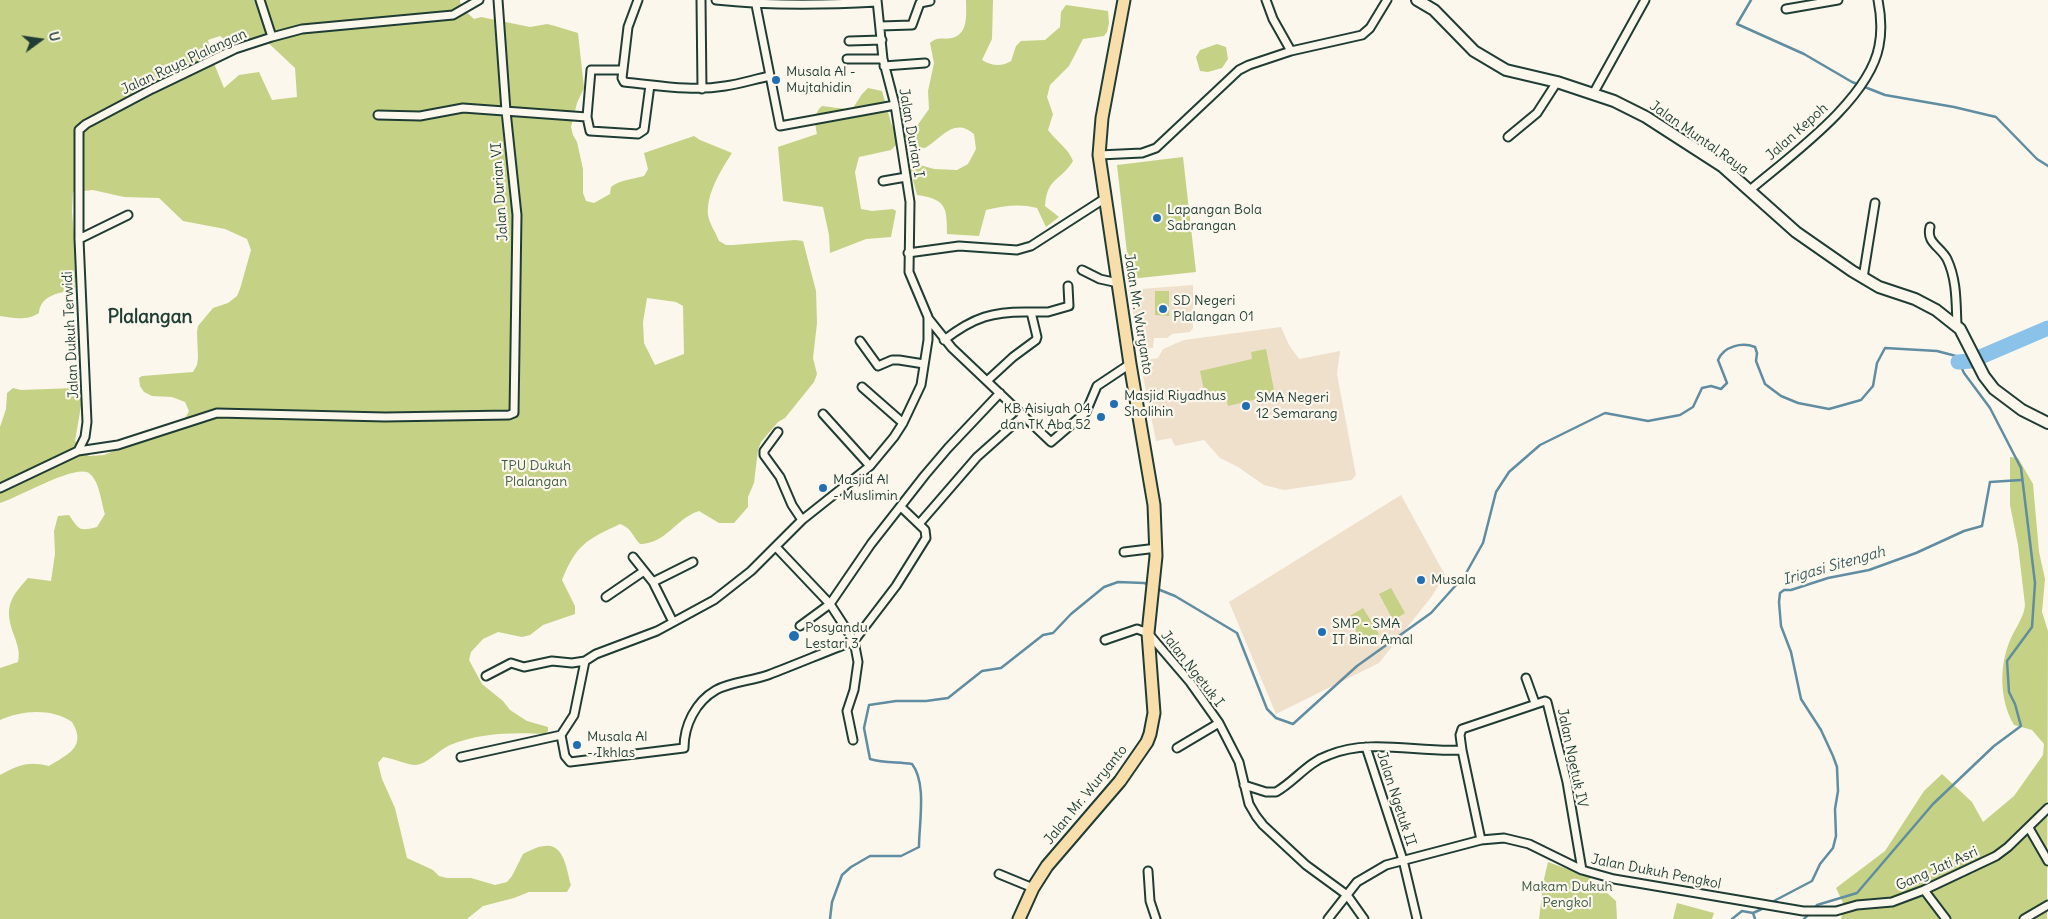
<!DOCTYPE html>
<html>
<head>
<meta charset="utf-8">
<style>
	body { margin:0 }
	#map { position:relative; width:2048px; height:919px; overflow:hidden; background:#fbf7ec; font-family:Delius,sans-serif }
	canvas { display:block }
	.north { position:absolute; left:15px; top:15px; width:50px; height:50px; -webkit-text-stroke:4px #fbf7ec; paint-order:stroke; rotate:76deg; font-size:14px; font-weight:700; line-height:20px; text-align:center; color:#1f3d34 }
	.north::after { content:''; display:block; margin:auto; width:18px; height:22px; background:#1f3d34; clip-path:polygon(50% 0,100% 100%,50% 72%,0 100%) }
</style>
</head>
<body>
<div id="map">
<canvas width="2048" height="919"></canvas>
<div class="north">U</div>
</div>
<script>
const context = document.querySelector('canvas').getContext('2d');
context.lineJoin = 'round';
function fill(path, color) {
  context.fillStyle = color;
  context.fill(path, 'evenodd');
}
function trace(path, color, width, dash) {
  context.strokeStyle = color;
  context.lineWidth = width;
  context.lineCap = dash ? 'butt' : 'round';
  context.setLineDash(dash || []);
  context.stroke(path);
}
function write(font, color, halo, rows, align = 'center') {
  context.font = font + ' Delius,sans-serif';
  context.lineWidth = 4.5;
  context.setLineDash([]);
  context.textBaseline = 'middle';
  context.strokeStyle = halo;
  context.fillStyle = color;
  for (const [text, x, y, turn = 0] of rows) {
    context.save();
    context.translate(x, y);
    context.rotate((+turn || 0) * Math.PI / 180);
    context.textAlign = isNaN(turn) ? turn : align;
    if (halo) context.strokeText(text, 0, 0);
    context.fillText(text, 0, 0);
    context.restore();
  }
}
const built = new Path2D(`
	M1193,285V328L1190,332L1172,334L1167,338H1154L1153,348L1141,349L1128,290Z
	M1281,327L1289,345L1299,359L1340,351L1337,374L1356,475L1352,480L1284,490L1264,485L1238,467L1220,458L1204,440L1175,446L1171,438L1156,441L1140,361L1158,358L1163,349L1184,340Z
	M1401,495L1445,575L1432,596L1379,663L1276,714L1229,602Z`);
const green = new Path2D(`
	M0,0H460L461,7L474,19L481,17L530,27L547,24L555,26L578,33L584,88L577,103L571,127L573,135L577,142L583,169V193L586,201L594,203L610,194L611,187C619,180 634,179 644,176L648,169L644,153L694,136L700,140L732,153C721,170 706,194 708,215C709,223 716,233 719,241L726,245H733L795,240L803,241L816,291L817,323L813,358L817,374L814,382L785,418L778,422L761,442L758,450L754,483L748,497V507L734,523H719L699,511C676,518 666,544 640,544C632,536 632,528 620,524C586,540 576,545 562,580L575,606V614L543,625L530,635L522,637L498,632L483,639L471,652L469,660L482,684L503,701L510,710L527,721L548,727V731L545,734C515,732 478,733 450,745C439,750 427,764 416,765C407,765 393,758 383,757L378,763L382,779L395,808L407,858L433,870L439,876L447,878H471L495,885L507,882L512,876L523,854C529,851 538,846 545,846C565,843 567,873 571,885L567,892H529L514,898L483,906L467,919H0V775C19,765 27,761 49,766C68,754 87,747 72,722C52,708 22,710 0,720V668L18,662C20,653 18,647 15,638C4,609 8,600 28,578L51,581L55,554L54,531L58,516L69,515C79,529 78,532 97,527L105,514C101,502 100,483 90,474C78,462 16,499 0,503V427L6,409L7,393L13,388L21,390L75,388L81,393L82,400L75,441L89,456L104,455L183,422L189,411L185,402L172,397L152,396L144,392L140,386L139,378L142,376L193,372L197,365L198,358L197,332L198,326L213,308L228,303L237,296L240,289L251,250L247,239L225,229L183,221L159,198L124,197L93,190L73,192L72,212L77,266L75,289C60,293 40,295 39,313C27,321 13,318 0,316ZM220,36L229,43L263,38L295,68L297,97L272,100L259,72L239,75L224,88L211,56L208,40ZM647,298L676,302L683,306L684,354L655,365L644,343L643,322Z
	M966,0H993L992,39L982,60C992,66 1002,67 1011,61L1016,46L1021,41L1045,40L1060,27L1061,12L1066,5L1108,11L1109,23L1107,32L1104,36L1083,39L1069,66L1050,85L1047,97L1053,114L1048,130C1057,142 1068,148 1073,161C1060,182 1047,177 1045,206L1059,217L1046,227L1037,208C1020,203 1003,206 986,210L979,236L947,234C947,207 946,199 917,195L910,169L920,165L934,169L957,170L968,164L976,149L974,134C954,117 943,137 925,148L896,145L891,150L859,157L855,172L861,209L872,211L893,209L896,211L891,237L866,239L830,253L829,235L823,207L783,201L778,147L817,134C815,124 813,113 822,106C833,107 842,110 853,108L862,94L868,88L882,91L892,126H917L929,109L928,91L934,63L930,43C939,36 942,40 952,38C969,34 966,13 966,0Z
	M1217,44L1226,47L1228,59L1222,68L1208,72L1200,71L1196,57L1200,50Z
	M1183,157L1196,272L1130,279L1117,165Z
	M1155,291H1169V316L1155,315Z
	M1266,349L1275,395L1228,406L1226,396L1206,400L1200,371L1252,359L1251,352Z
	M2010,457L2018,458L2033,484L2039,552L2045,579L2042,612L2048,631L2047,919H1841L1844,905L1836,888L1885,851L1924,791L1942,774L1972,802L1983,822L2014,796L2043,755L2044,744L2032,730L2014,725C1999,699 1999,665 2011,638C2016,627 2024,617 2025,605L2018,545L2010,505Z
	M1391,588L1405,613L1393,620L1379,594Z
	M1363,608L1379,634L1363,643L1348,617Z
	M1548,862L1589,877L1616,901L1617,919H1539L1544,879Z
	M1677,903L1714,913L1712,919H1673Z`);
const stream = new Path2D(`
	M1751,0L1737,24L1804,54L1852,82L1885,95L1954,107L1996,117L2037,159L2048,166
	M2046,329L2048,331
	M1155,588L1175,596L1237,633L1267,709L1276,718L1293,724L1357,666L1431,613L1465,575L1483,543L1496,492L1509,472L1540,445L1605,413L1648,421L1680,415L1693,407L1702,388L1711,386L1721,389L1727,383L1718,360C1724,346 1742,342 1755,347L1757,353L1756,361L1765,384L1781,396L1798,403L1829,409L1861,400L1873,386L1877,363L1885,348L1937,351L1956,356L1964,373L1990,408L2021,468L2035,583L2032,627L2007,661L2009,692L2015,704L2021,726L1994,746L1933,804L1857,893L1817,905L1814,909
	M1772,902L1812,881L1820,864L1833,848L1836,836L1835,809L1838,791L1837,767L1833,756L1821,730L1801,699L1791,652L1781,626L1779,602L1780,593L1784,590H1791L1828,578L1869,570L1916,553L1964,531L1982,526L1990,482L2021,480
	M1753,913L1764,908
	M830,919L832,902L842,875L851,867L870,856H901L919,847C919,823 927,783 912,764C897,762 884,763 870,759L864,728L869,705L896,701H926L948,698L982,671L1001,668L1043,635L1053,633L1071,614L1104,587L1118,582L1144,583L1150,585
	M1732,919L1742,911L1753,913L1755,919
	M1804,919L1810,913`);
const river = new Path2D(`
	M1958,362L1971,361L2048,328`);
const minor = new Path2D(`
	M260,0L272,37
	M638,0L628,27L622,78L624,82C657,85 691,92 725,86C740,84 755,79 770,76
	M701,0L702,89
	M716,0C770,6 823,5 877,2
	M755,0L780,126L895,105
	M1266,0L1273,19L1291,51
	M1786,9L1838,0
	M880,26L912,25L920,3L930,1
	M849,41L882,40
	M847,59H883
	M884,66L925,63
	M1593,94L1645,0
	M378,115L420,116L463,108L587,117L590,131L638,134L644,130L650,85
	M587,117L591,70H623
	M1508,137L1537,113L1557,82
	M1099,155L1142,153L1156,148L1239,70L1249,65L1291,51L1362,35L1370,28L1387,0
	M883,181L906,177
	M1750,190C1790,156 1869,100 1879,46C1882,31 1881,15 1878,0
	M1930,227C1926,243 1940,246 1947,259C1957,280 1956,303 1957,326
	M79,239L128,215
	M908,253L959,246L1017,250L1031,246L1104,199
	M1082,270L1100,279L1118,283
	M1863,278L1875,203
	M928,318L952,348L1051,442L1086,412L1097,386L1130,364
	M944,340C974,317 993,311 1031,312
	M860,341L878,366L892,360H899L924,364
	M988,380L1013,357L1036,340L1037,337L1031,312H1048L1069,306L1068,286
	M862,387L903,423
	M823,414L870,466
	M778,432L764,451V455L780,477L792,505L802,520
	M78,451L85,437L87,422L79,239V130L86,124L152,89L235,49L272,37L302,29L453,15L479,0
	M0,488L78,451L118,445L217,413L385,417L509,415L514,413L517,215L506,111L498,0
	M919,524L977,457L1023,416
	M776,547L830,604L854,641L858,662L854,690L847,711L853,740
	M1124,552L1157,548
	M633,557L653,582L673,622
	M653,582L693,562
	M606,597L644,571
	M800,626L830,604L871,544L925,475L948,448L1000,393
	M1105,640L1137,629L1148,633L1190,682L1219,723L1239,762L1249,804L1256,816L1263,825L1306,865L1347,895L1364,919
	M854,641L896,586L926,538L925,530L901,507
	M486,676L511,663L524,667L552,661L572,663L585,661L596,654L657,631L714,600L751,571L802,520L870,466L894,437L903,423L921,385L928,340V317L909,272L910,202L895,105L883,59L877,0
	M1526,678L1535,703
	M561,735L565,756L570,762L684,748C684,726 695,702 716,690C731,682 751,681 768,675C797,664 825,652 854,641
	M1366,747L1403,860L1417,919
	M1177,748L1219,723
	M461,757L561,735L574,715L585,661
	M1244,785L1266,792H1276C1295,781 1308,762 1329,755C1371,738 1418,753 1462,750
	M2029,828L2048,861
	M1481,840L1462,750L1460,735L1462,729L1545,701L1547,702L1567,782L1582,870
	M1148,871L1150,901L1156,919
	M999,874L1033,888
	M1924,890L1946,919
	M1328,919L1357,882L1386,865L1481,840L1504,838L1529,844L1582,870L1614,879L1803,911H1836L1857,905L1892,902L1924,890L1996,856L2008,847L2048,808
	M2024,919L2048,905`);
const secondary = new Path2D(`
	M1417,0L1434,10L1474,51L1506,70L1557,82L1614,101L1646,117L1722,166L1796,232L1852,271L1879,287L1915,299L1936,310L1960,329L1984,376L1994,389L2022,410L2048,423`);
const primary = new Path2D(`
	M1019,919L1033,888L1047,866L1120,781L1147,742L1150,734L1154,713L1148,633L1156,556L1154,505L1130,364L1099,155L1102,118L1124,0`);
const markers = [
	[776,80,5,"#1f6fb2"],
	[1157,218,5,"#1f6fb2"],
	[1163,309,5,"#1f6fb2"],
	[1114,404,5,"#1f6fb2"],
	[1246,406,5,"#1f6fb2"],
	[1101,417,5,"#1f6fb2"],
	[823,488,5,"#1f6fb2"],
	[1421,580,5,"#1f6fb2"],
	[1322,632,5,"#1f6fb2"],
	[794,636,6,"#1f6fb2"],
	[577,745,5,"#1f6fb2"]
];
const streetNames = [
	["Jalan Raya Plalangan",184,62,-25],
	["Jalan Kepoh",1797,132,-42],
	["Jalan Durian I",911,133,80],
	["Jalan Muntal Raya",1699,138,35],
	["Jalan Durian VI",500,192,-94],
	["Jalan Mr. Wuryanto",1138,314,81],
	["Jalan Dukuh Terwidi",71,335,-93],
	["Jalan Ngetuk I",1192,669,52],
	["Jalan Ngetuk IV",1572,758,78],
	["Jalan Mr. Wuryanto",1086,795,-51],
	["Jalan Ngetuk II",1396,799,72],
	["Gang Jati Asri",1937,869,-24],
	["Jalan Dukuh Pengkol",1656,872,11]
];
const poiNames = [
	["Musala Al -",786,72],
	["Mujtahidin",786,88],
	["Lapangan Bola",1167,210],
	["Sabrangan",1167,226],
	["SD Negeri",1173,301],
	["Plalangan 01",1173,317],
	["Masjid Riyadhus",1124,396],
	["Sholihin",1124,412],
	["SMA Negeri",1256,398],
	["12 Semarang",1256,414],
	["KB Aisiyah 04",1091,409,"right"],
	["dan TK Aba 52",1091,425,"right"],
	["Masjid Al",833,480],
	["- Muslimin",833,496],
	["Musala",1431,580],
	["SMP - SMA",1332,624],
	["IT Bina Amal",1332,640],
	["Posyandu",805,628],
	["Lestari 3",805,644],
	["Musala Al",587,737],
	["- Ikhlas",587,753]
];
const parkNames = [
	["TPU Dukuh",536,466],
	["Plalangan",536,482],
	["Makam Dukuh",1567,887],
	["Pengkol",1567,903]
];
const waterNames = [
	["Irigasi Sitengah",1834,566,-16]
];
const districtNames = [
	["Plalangan",150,318]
];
fill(built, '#efe0cc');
fill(green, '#c5d184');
trace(stream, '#608da1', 2.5);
trace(river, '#8bc2e9', 15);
trace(minor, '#1f3d34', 11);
trace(secondary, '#1f3d34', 14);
trace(primary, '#1f3d34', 15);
trace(minor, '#fbf7ec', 7);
trace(secondary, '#fbf7ec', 10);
trace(primary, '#f8deab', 11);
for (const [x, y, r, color] of markers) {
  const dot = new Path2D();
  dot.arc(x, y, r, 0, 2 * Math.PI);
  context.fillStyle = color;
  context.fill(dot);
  trace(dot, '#fbf7ec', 2);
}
write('14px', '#1f3d34', '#fbf7ec', streetNames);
write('14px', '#1f3d34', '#fbf7ec', poiNames, 'left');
write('14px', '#405b44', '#fbf7ec', parkNames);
write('italic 15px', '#3a5e61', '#fbf7ec', waterNames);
write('bold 19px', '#1f3d34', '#fbf7ec', districtNames);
</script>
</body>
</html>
